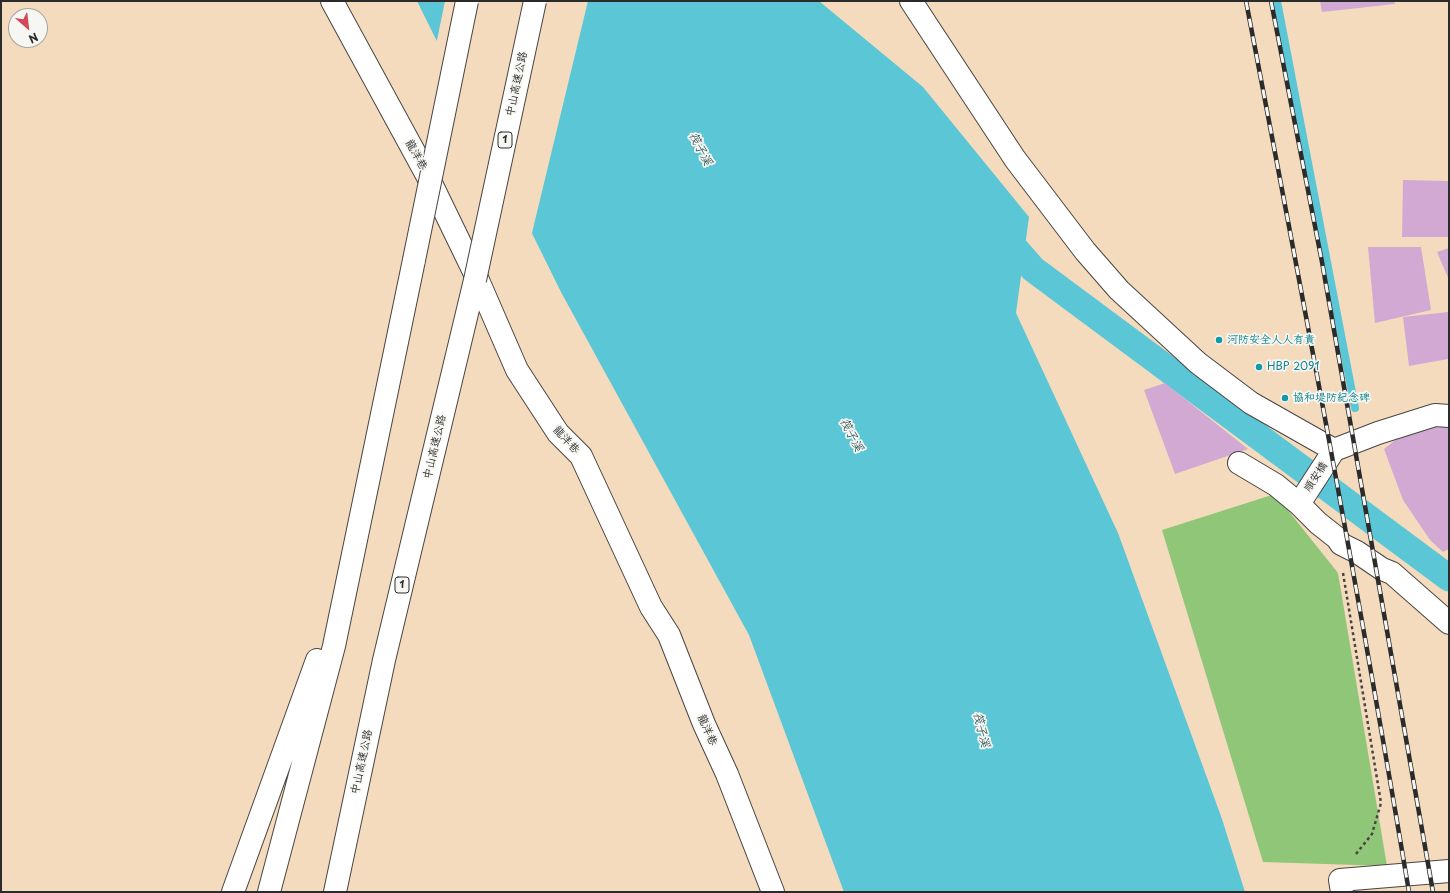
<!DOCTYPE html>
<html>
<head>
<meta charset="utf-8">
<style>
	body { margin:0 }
	#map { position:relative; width:1450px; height:893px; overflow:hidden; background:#f4dbbe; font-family:"Playpen Sans",sans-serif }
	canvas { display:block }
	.frame { position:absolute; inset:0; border:2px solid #2b2b2b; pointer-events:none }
	.north { position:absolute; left:8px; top:8px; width:40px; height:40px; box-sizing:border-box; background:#f6f6f2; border:1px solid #a5a5a2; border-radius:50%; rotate:152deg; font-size:11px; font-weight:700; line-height:16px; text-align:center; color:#2b2b2b }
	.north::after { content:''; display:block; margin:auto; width:14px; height:18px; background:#d1495b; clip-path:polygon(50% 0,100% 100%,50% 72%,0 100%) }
</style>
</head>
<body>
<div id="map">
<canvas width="1450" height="893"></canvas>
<div class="frame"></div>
<div class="north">N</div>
</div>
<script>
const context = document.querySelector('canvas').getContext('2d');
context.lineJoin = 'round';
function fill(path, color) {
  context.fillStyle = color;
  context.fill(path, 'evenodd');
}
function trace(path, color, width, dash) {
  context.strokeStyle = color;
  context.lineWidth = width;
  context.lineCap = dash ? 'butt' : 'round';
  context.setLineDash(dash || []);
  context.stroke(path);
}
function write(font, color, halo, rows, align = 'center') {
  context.font = font + ' "Playpen Sans","LXGW WenKai TC",sans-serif';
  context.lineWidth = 3.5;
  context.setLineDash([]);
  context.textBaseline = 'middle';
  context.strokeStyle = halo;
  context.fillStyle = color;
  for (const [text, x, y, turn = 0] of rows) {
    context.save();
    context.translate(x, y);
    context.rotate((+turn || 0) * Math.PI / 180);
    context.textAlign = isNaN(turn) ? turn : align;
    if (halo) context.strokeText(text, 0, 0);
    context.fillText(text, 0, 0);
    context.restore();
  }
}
const green = new Path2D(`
	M1275,494L1338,573L1387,866L1263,862L1162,530Z`);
const water = new Path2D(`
	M417,1H819L923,87L1029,217L1016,313L1118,533L1222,819L1245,892H844L749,635L562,294Z`);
const pier = new Path2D(`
	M445,1H588L531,237L436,45Z`);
const stream = new Path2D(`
	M1277,1L1355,408`);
const canal = new Path2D(`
	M999,230L1033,269L1449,578`);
const building = new Path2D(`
	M1320,1H1394L1395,4L1322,12Z
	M1403,180L1449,181V237H1402Z
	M1368,247H1421L1431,310L1375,323Z
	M1449,248V280L1437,252Z
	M1448,312V359L1409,366L1403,317Z
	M1165,383L1248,449L1175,474L1144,390Z
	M1427,415L1449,425V549L1443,552L1430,540L1403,500L1384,449Z`);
const path = new Path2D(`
	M1343,573L1381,803L1372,834L1356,854`);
const minor = new Path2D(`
	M332,1L429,179L477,278L517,370L558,433L581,456L651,607L669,635L704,724L727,774L773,892
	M911,1L1015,159L1085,251L1119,290L1198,363L1251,403L1334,450
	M1334,450L1378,433L1435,415L1449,416
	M1239,463L1276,485L1299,504L1318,523L1337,538L1341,544L1357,552L1382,569L1392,573L1449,623
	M1299,504L1334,450
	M1342,892L1340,880L1449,871`);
const highway = new Path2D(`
	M233,892L317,660
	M269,892L334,646L414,260
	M335,892L384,660L475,280`);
const rail = new Path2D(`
	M1246,1C1303,298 1359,594 1409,892
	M1271,1L1322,262L1433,892`);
const highwayBridge = new Path2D(`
	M414,260L467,1
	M475,280L535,1`);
const markers = [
	[1219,340,4,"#0f9aa8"],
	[1259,367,4,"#0f9aa8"],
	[1285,398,4,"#0f9aa8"]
];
const shields = [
	[505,140,14],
	[402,585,14]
];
const shieldNames = [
	["1",505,140],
	["1",402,585]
];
const streetNames = [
	["中山高速公路",517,84,-78],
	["龍洋巷",416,155,61],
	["龍洋巷",566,440,47],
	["中山高速公路",435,447,-77],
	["順安橋",1316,477,-57],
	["龍洋巷",707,730,66],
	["中山高速公路",362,762,-78]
];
const cultureNames = [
	["河防安全人人有責",1227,340],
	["HBP 2091",1267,367],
	["協和堤防紀念碑",1293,398]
];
const waterNames = [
	["筏子溪",700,149,62],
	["筏子溪",851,435,62],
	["筏子溪",981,730,76]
];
fill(green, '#90c678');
fill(water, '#5bc6d6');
fill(pier, '#f4dbbe');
trace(stream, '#5bc6d6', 8);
trace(canal, '#5bc6d6', 27);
fill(building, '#d1a9d3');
trace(minor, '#494541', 24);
trace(highway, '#494541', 24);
trace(path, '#494541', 2.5, [3, 3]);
trace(minor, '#fff', 22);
trace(highway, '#fff', 22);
trace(rail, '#2b2b2b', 4.5);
trace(rail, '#f6f6f2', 3, [9]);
trace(highwayBridge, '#494541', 24, []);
trace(highwayBridge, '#fff', 22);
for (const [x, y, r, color] of markers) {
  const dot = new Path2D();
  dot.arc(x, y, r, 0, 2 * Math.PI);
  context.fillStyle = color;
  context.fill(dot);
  trace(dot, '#f6f6f2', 1.5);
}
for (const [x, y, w] of shields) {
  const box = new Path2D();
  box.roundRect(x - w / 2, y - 8, w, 16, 3);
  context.fillStyle = '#f6f6f2';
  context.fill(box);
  trace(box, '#2b2b2b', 1);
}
write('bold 10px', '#2b2b2b', null, shieldNames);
write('11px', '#2b2b2b', '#f6f6f2', streetNames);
write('11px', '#0d838f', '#f6f6f2', cultureNames, 'left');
write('italic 12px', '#395a5e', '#f6f6f2', waterNames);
</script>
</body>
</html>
